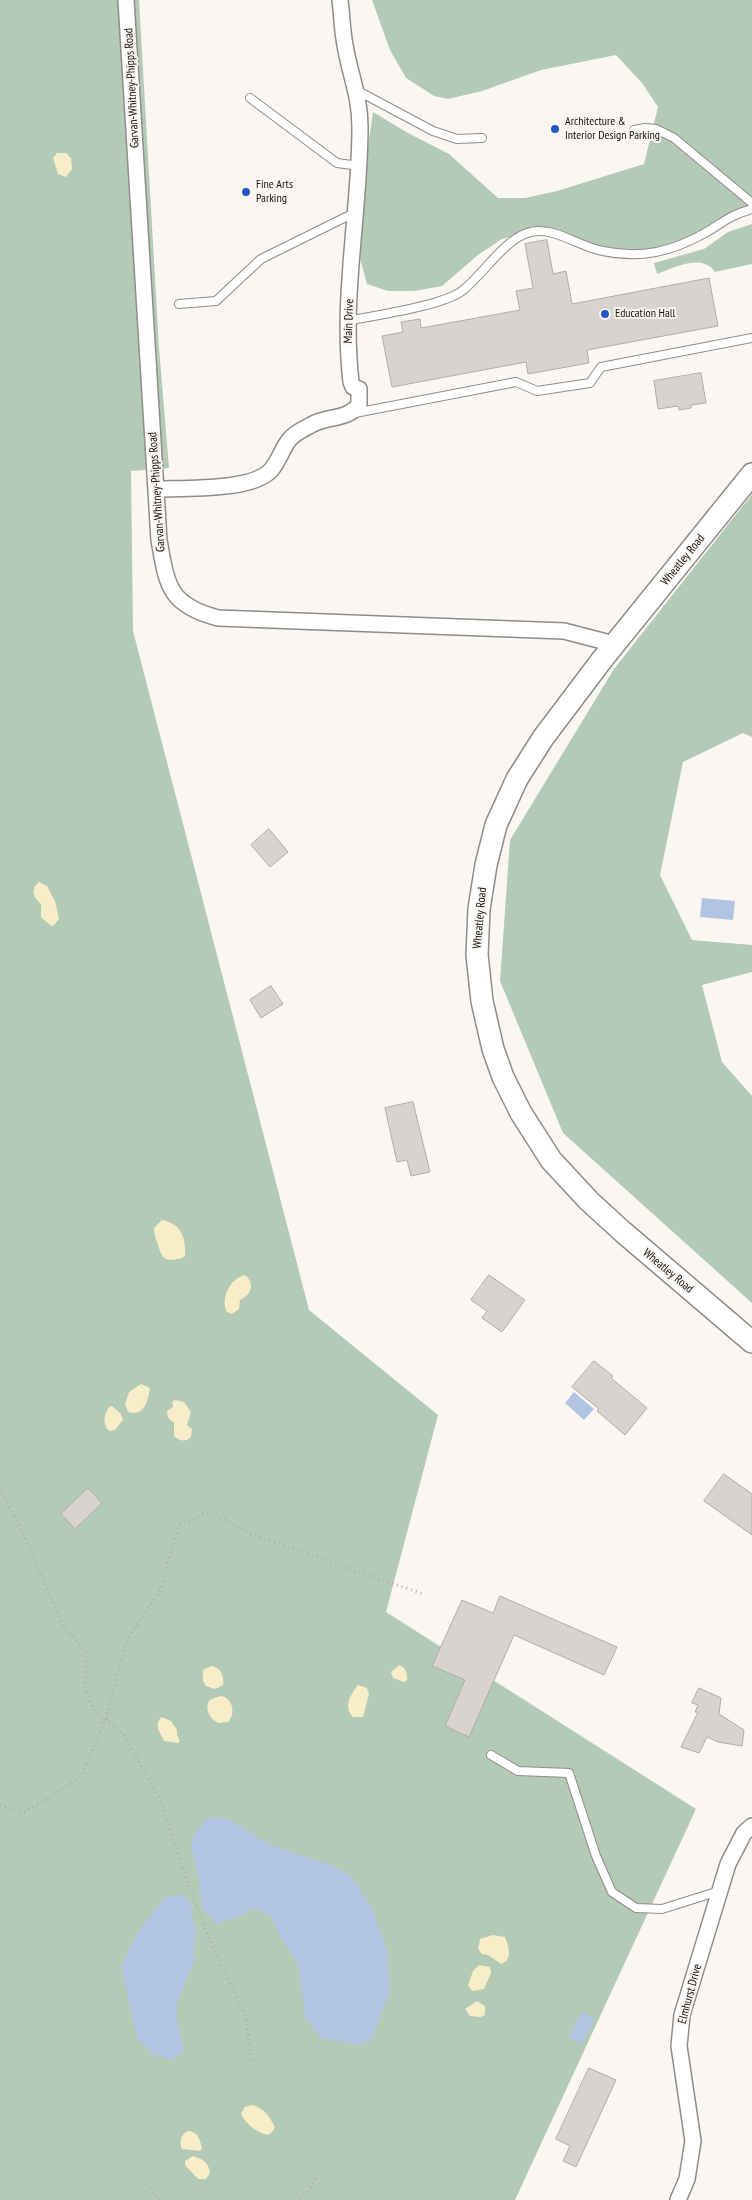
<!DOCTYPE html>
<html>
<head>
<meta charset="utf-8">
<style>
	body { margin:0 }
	canvas { display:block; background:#faf6f2 }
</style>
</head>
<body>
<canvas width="752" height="2200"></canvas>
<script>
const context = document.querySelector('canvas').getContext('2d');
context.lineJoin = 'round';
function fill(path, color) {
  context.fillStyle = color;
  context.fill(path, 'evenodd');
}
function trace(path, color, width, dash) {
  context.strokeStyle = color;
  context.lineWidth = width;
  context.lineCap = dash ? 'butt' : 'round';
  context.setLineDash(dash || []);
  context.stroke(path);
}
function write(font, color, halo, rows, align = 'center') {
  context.font = font + ' "PT Sans Narrow",sans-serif';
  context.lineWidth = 4;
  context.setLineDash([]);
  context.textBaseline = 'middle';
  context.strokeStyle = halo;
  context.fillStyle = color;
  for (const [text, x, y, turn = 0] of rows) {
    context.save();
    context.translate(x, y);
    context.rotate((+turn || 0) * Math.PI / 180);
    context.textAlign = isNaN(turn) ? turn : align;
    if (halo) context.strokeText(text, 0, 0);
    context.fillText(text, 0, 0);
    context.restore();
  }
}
const green = new Path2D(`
	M0,0H139L159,348L169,468L131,471L133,631L309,1310L438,1415L386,1612L696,1809L515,2200H0Z
	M372,0H752V209L657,254L602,251L548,232H528L502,239L478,255L442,286L414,291H388L367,284L360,258L367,154L373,112L408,133L449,154L498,198H525L557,191L644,164L658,107L642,83L616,55L541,70L482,91L448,99L434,96L406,78L390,50Z
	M752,224V264L715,272C703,253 674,267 657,274L654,263L704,249L728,232Z
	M752,494V737L743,733L683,762L660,875L692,940L752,945V972L702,985L722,1062L752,1096V1303L563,1133L500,981L510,840L614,669Z`);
const sand = new Path2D(`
	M57,153H66L71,158L72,169L66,177L58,174L53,158Z
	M39,882L47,886L55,901L59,919L53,926L50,925L41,917V904C34,898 30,889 39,882Z
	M162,1220C181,1224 186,1236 185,1256L182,1258C169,1261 163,1262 159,1248C157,1241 154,1236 154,1228Z
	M245,1275C255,1283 252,1295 240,1300L239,1309L232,1314L227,1312C220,1299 230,1278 245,1275Z
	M141,1384L150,1388C148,1400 145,1417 128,1412L125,1404L129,1392Z
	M175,1400L184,1402L191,1412L187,1425L192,1429L191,1436C187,1443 179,1441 174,1436V1422C169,1420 167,1417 167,1411L173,1407L172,1402Z
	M112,1406L121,1414L123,1420L115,1430L109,1431C102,1423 104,1415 109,1407Z
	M399,1665C405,1667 408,1673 407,1680L404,1682L393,1678L391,1672Z
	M211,1666C220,1667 225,1676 223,1685L215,1689L206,1686L203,1681V1670Z
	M358,1685L367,1688L369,1694L363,1717H353C343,1706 350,1696 358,1685Z
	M221,1696C233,1698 236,1714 228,1722C225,1722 222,1723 220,1723C211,1722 203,1707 210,1700C213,1698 218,1697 221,1696Z
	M161,1717L171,1721L177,1730V1735L180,1741L178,1743L164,1741C160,1731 154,1727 161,1717Z
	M493,1935L505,1937C509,1947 513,1960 501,1964L488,1955L482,1954L478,1949L480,1939Z
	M479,1965L490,1967L491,1973L484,1989L472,1991L468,1985L473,1971Z
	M477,2001L485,2006V2015L481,2017L470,2016L465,2009Z
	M253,2105C264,2109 270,2116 275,2128L270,2134C261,2137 245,2123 241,2114L245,2107Z
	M187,2131C198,2131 200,2139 202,2149L200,2151L182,2149C179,2142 181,2135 187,2131Z
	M193,2156C202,2159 209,2162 210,2173L206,2179H198L185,2165V2161Z`);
const water = new Path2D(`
	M702,898L735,901L733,920L700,917Z
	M574,1392L594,1409L584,1420L565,1403Z
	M212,1817L229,1819L270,1845L332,1865L352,1877L372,1908L387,1950L390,1990L372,2039L358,2045L320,2038L305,2016L298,1964L280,1936L271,1916L254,1908L243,1915L216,1924L203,1909L200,1885L191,1845L195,1833L204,1822Z
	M181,1894L190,1903L195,1928L194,1962L178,2000L176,2017L184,2051L171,2060L151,2053L137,2038L121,1966L136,1936L163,1899Z
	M582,2012L595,2019L581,2044L569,2038Z`);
const building = new Path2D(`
	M547,240L553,274L566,271L572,304L709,278L718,326L587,350L589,363L528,374L526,362L392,387L382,336L403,332L401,322L420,319L421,328L520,310L516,291L533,288L525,244Z
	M701,373L706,403L691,405V408L679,410L678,406L658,409L654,381Z
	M269,829L288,852L270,867L251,845Z
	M271,986L283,1004L261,1018L250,1000Z
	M413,1102L430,1172L411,1176L407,1160L397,1162L385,1108Z
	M489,1275L525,1300L502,1332L482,1318L487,1311L471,1300Z
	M594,1361L613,1376L611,1378L647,1408L625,1435L597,1411L599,1409L572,1387Z
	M724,1474L752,1494V1535L704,1501Z
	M88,1488L102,1503L75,1529L61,1514Z
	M500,1596L617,1647L604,1675L514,1635L469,1737L445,1726L465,1680L432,1666L462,1600L493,1613Z
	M699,1688L721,1698L719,1714L744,1730L742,1746L718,1742L707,1737L699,1753L681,1747L698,1712H695L698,1705L692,1703Z
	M589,2068L616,2080L576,2167L563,2161L570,2146L556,2139Z`);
const path = new Path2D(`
	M0,1489L18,1522L64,1627L86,1652L85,1689L95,1712L123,1733L161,1802L182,1866L206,1932L246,2017L251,2062
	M0,1805L25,1812L80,1778L106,1719L126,1642L160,1590L179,1525L210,1511L253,1535L423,1594
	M146,2184L159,2200
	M295,2200L308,2192L317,2176`);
const service = new Path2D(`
	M358,91L433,131L457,139L482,138
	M250,98L337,163L359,166
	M634,130L645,128L656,129L674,138L752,203
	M179,304L216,301L261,259L356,212
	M348,321C375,315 442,306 462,291C483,275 502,242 527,233C551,224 579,247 603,251C641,259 671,252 705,233C724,222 730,215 752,209
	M355,413L516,382L537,391L590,383L601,367L752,338
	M491,1755L518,1771L569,1773L596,1856L612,1892L636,1908L662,1909L719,1891`);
const minor = new Path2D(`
	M126,0L159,540C167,585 168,605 218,618L564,631L614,644
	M156,489C184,488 253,491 271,470C279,461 282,449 289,440C294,433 304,429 311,425C327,415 346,421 359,405V389L353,387L351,382C341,297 360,212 360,127C360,96 350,75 345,45C342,30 342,15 340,0
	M678,2200L687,2179L693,2141L679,2046L682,2015L728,1864L744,1833L752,1826`);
const secondary = new Path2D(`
	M752,474L601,661L543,738L517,779L496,825L486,865L479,909L477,955L482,1001L493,1049L503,1077L521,1113L551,1160L589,1201L623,1232L752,1342`);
const markers = [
	[555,129,5,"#2556c4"],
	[246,192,5,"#2556c4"],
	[605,314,5,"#2556c4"]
];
const streetNames = [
	["Garvan-Whitney-Phipps Road",132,88,-93],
	["Main Drive",349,321,-88],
	["Garvan-Whitney-Phipps Road",157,492,-94],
	["Wheatley Road",683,560,-51],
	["Wheatley Road",480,918,-85],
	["Wheatley Road",668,1271,40],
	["Elmhurst Drive",690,1994,-75]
];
const poiNames = [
	["Architecture &",565,122],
	["Interior Design Parking",565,136],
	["Fine Arts",256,185],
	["Parking",256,199],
	["Education Hall",615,314]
];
fill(green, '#b3cab6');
fill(sand, '#f7edc8');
fill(water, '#b1c4e2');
fill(building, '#d8d3cf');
trace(building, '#b1aca9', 1);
trace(service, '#908c89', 10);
trace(minor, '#908c89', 18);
trace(secondary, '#908c89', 24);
trace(path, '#b1aeab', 3, [1, 4]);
trace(service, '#fff', 8);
trace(minor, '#fff', 15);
trace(secondary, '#fff', 21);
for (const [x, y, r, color] of markers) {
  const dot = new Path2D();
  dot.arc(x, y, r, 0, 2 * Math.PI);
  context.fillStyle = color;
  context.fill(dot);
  trace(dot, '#faf6f2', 2);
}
write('12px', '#151412', '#faf6f2', streetNames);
write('12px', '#151412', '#faf6f2', poiNames, 'left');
</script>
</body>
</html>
